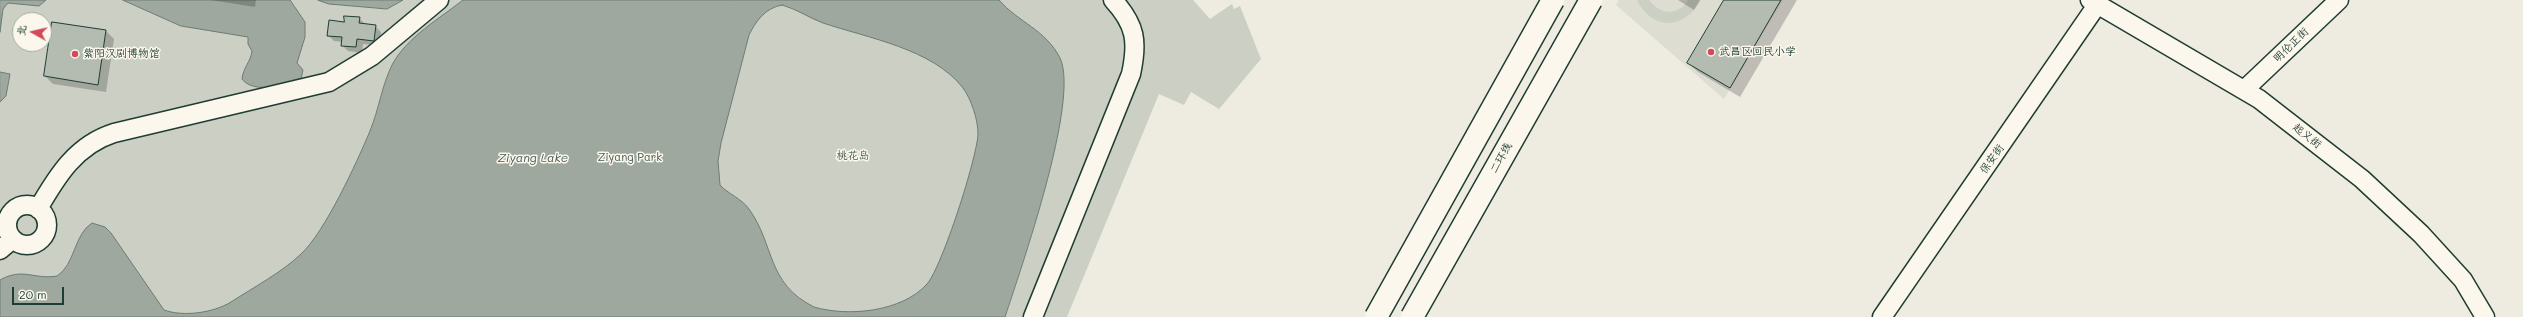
<!DOCTYPE html>
<html>
<head>
<meta charset="utf-8">
<style>
	body { margin:0 }
	#map { position:relative; width:2523px; height:317px; overflow:hidden; background:#eeece1; font-family:Mali,"LXGW WenKai TC",sans-serif }
	canvas { display:block }
	.north { position:absolute; left:12px; top:12px; width:40px; height:40px; box-sizing:border-box; background:#fbf7ec; border:1px solid #a3ada2; border-radius:50%; rotate:278deg; font-size:11px; font-weight:700; line-height:16px; text-align:center; color:#1f3d34 }
	.north::after { content:''; display:block; margin:auto; width:14px; height:18px; background:#d1495b; clip-path:polygon(50% 0,100% 100%,50% 72%,0 100%) }
	.scale { position:absolute; left:12px; top:287px; width:52px; height:18px; box-sizing:border-box; border:2px solid #1f3d34; border-top:0; padding-left:5px; font-size:12px; line-height:14px; white-space:nowrap; color:#1f3d34; -webkit-text-stroke:3px #fbf7ec; paint-order:stroke }
</style>
</head>
<body>
<div id="map">
<canvas width="2523" height="317"></canvas>
<div class="north">北</div>
<div class="scale">20 m</div>
</div>
<script>
const context = document.querySelector('canvas').getContext('2d');
context.lineJoin = 'round';
function fill(path, color) {
  context.fillStyle = color;
  context.fill(path, 'evenodd');
}
function trace(path, color, width, dash) {
  context.strokeStyle = color;
  context.lineWidth = width;
  context.lineCap = dash ? 'butt' : 'round';
  context.setLineDash(dash || []);
  context.stroke(path);
}
function write(font, color, halo, rows, align = 'center') {
  context.font = font + ' Mali,"LXGW WenKai TC",sans-serif';
  context.lineWidth = 3;
  context.setLineDash([]);
  context.textBaseline = 'middle';
  context.strokeStyle = halo;
  context.fillStyle = color;
  for (const [text, x, y, turn = 0] of rows) {
    context.save();
    context.translate(x, y);
    context.rotate((+turn || 0) * Math.PI / 180);
    context.textAlign = isNaN(turn) ? turn : align;
    if (halo) context.strokeText(text, 0, 0);
    context.fillText(text, 0, 0);
    context.restore();
  }
}
const built = new Path2D(`
	M1619,0H1783L1724,99L1616,5Z`);
const green = new Path2D(`
	M0,0H1193L1210,19L1232,4L1234,9L1240,6L1261,59L1219,109L1191,92L1184,105L1159,94L1067,317H0ZM20,20H44V44H20Z
	M1637,0H1649C1660,15 1679,16 1688,0H1701C1685,29 1653,32 1637,0Z`);
const water = new Path2D(`
	M0,0H46L39,6L8,3L3,9L0,32Z
	M123,0H290L305,22V37L297,63L303,70L300,83C285,85 253,94 242,79C243,68 251,61 252,51L248,44V37L181,26Z
	M318,0H403L387,9L329,4Z
	M463,0H999C1018,22 1046,30 1060,58C1080,100 1021,268 1005,317H0V280C23,267 34,280 57,276C75,265 74,234 92,223L105,227L111,233L164,310C183,317 213,313 231,302C254,287 281,273 301,254C325,232 357,162 370,131C379,109 382,85 392,65C407,37 439,19 463,0ZM782,5C797,9 809,18 823,23C868,38 933,49 963,88C971,99 978,119 978,134C977,158 942,267 927,284C902,312 848,317 814,307C766,283 775,245 749,209C741,198 728,194 720,185L718,161L721,143L749,35C756,21 765,8 782,5Z
	M0,72L10,74L6,96L0,102Z`);
const shadow = new Path2D(`
	M211,0H256L255,7Z
	M1678,0H1700L1694,10Z
	M1725,0H1797L1740,97L1698,72L1688,63Z
	M359,18L365,24L375,26L381,32L380,46L363,44L362,53L348,51L342,45V42L334,41L328,35L345,23Z
	M106,31L114,39L106,92L53,84L45,76Z`);
const building = new Path2D(`
	M1724,0H1781L1730,88L1687,63Z
	M344,16L360,17L359,23L376,25L374,41L357,39L356,47L341,46L342,37L327,36L329,20L344,22Z
	M52,22L106,30L98,85L44,76Z`);
const minor = new Path2D(`
	M2090,0L2259,99L2362,179L2421,234L2463,280L2485,317
	M2244,90L2339,0
	M7 225a20 20 0 1 1 40 0a20 20 0 1 1-40 0Z
	M38,209C57,176 76,145 114,133L329,82L372,56L439,0
	M0,250L13,239
	M1033,317L1131,74C1138,42 1136,25 1113,0
	M1882,317L2097,5L2094,0`);
const highwayBridge = new Path2D(`
	M1376,317L1553,0
	M1412,317L1591,0`);
const markers = [
	[1711,52,4,"#d1495b"],
	[75,54,4,"#d1495b"]
];
const streetNames = [
	["明伦正街",2291,45,-44],
	["起义街",2307,136,38],
	["二环线",1501,158,-61],
	["保安街",1992,159,-55]
];
const poiNames = [
	["武昌区回民小学",1719,52],
	["紫阳汉剧博物馆",83,54]
];
const parkNames = [
	["桃花岛",853,156],
	["Ziyang Park",630,158]
];
const waterNames = [
	["Ziyang Lake",533,158]
];
fill(built, '#ddddd2');
fill(green, '#cbcfc4');
fill(water, '#9fa89f');
trace(water, '#6c7d74', 1);
fill(shadow, '#0003');
fill(building, '#b4bbb0');
trace(building, '#1f3d34', 1);
trace(minor, '#1f3d34', 21);
trace(minor, '#fbf7ec', 18);
trace(highwayBridge, '#1f3d34', 25, []);
trace(highwayBridge, '#fbf7ec', 22);
for (const [x, y, r, color] of markers) {
  const dot = new Path2D();
  dot.arc(x, y, r, 0, 2 * Math.PI);
  context.fillStyle = color;
  context.fill(dot);
  trace(dot, '#fbf7ec', 1.5);
}
write('11px', '#1f3d34', '#fbf7ec', streetNames);
write('11px', '#1f3d34', '#fbf7ec', poiNames, 'left');
write('11px', '#415a51', '#fbf7ec', parkNames);
write('italic 12px', '#455d54', '#fbf7ec', waterNames);
</script>
</body>
</html>
